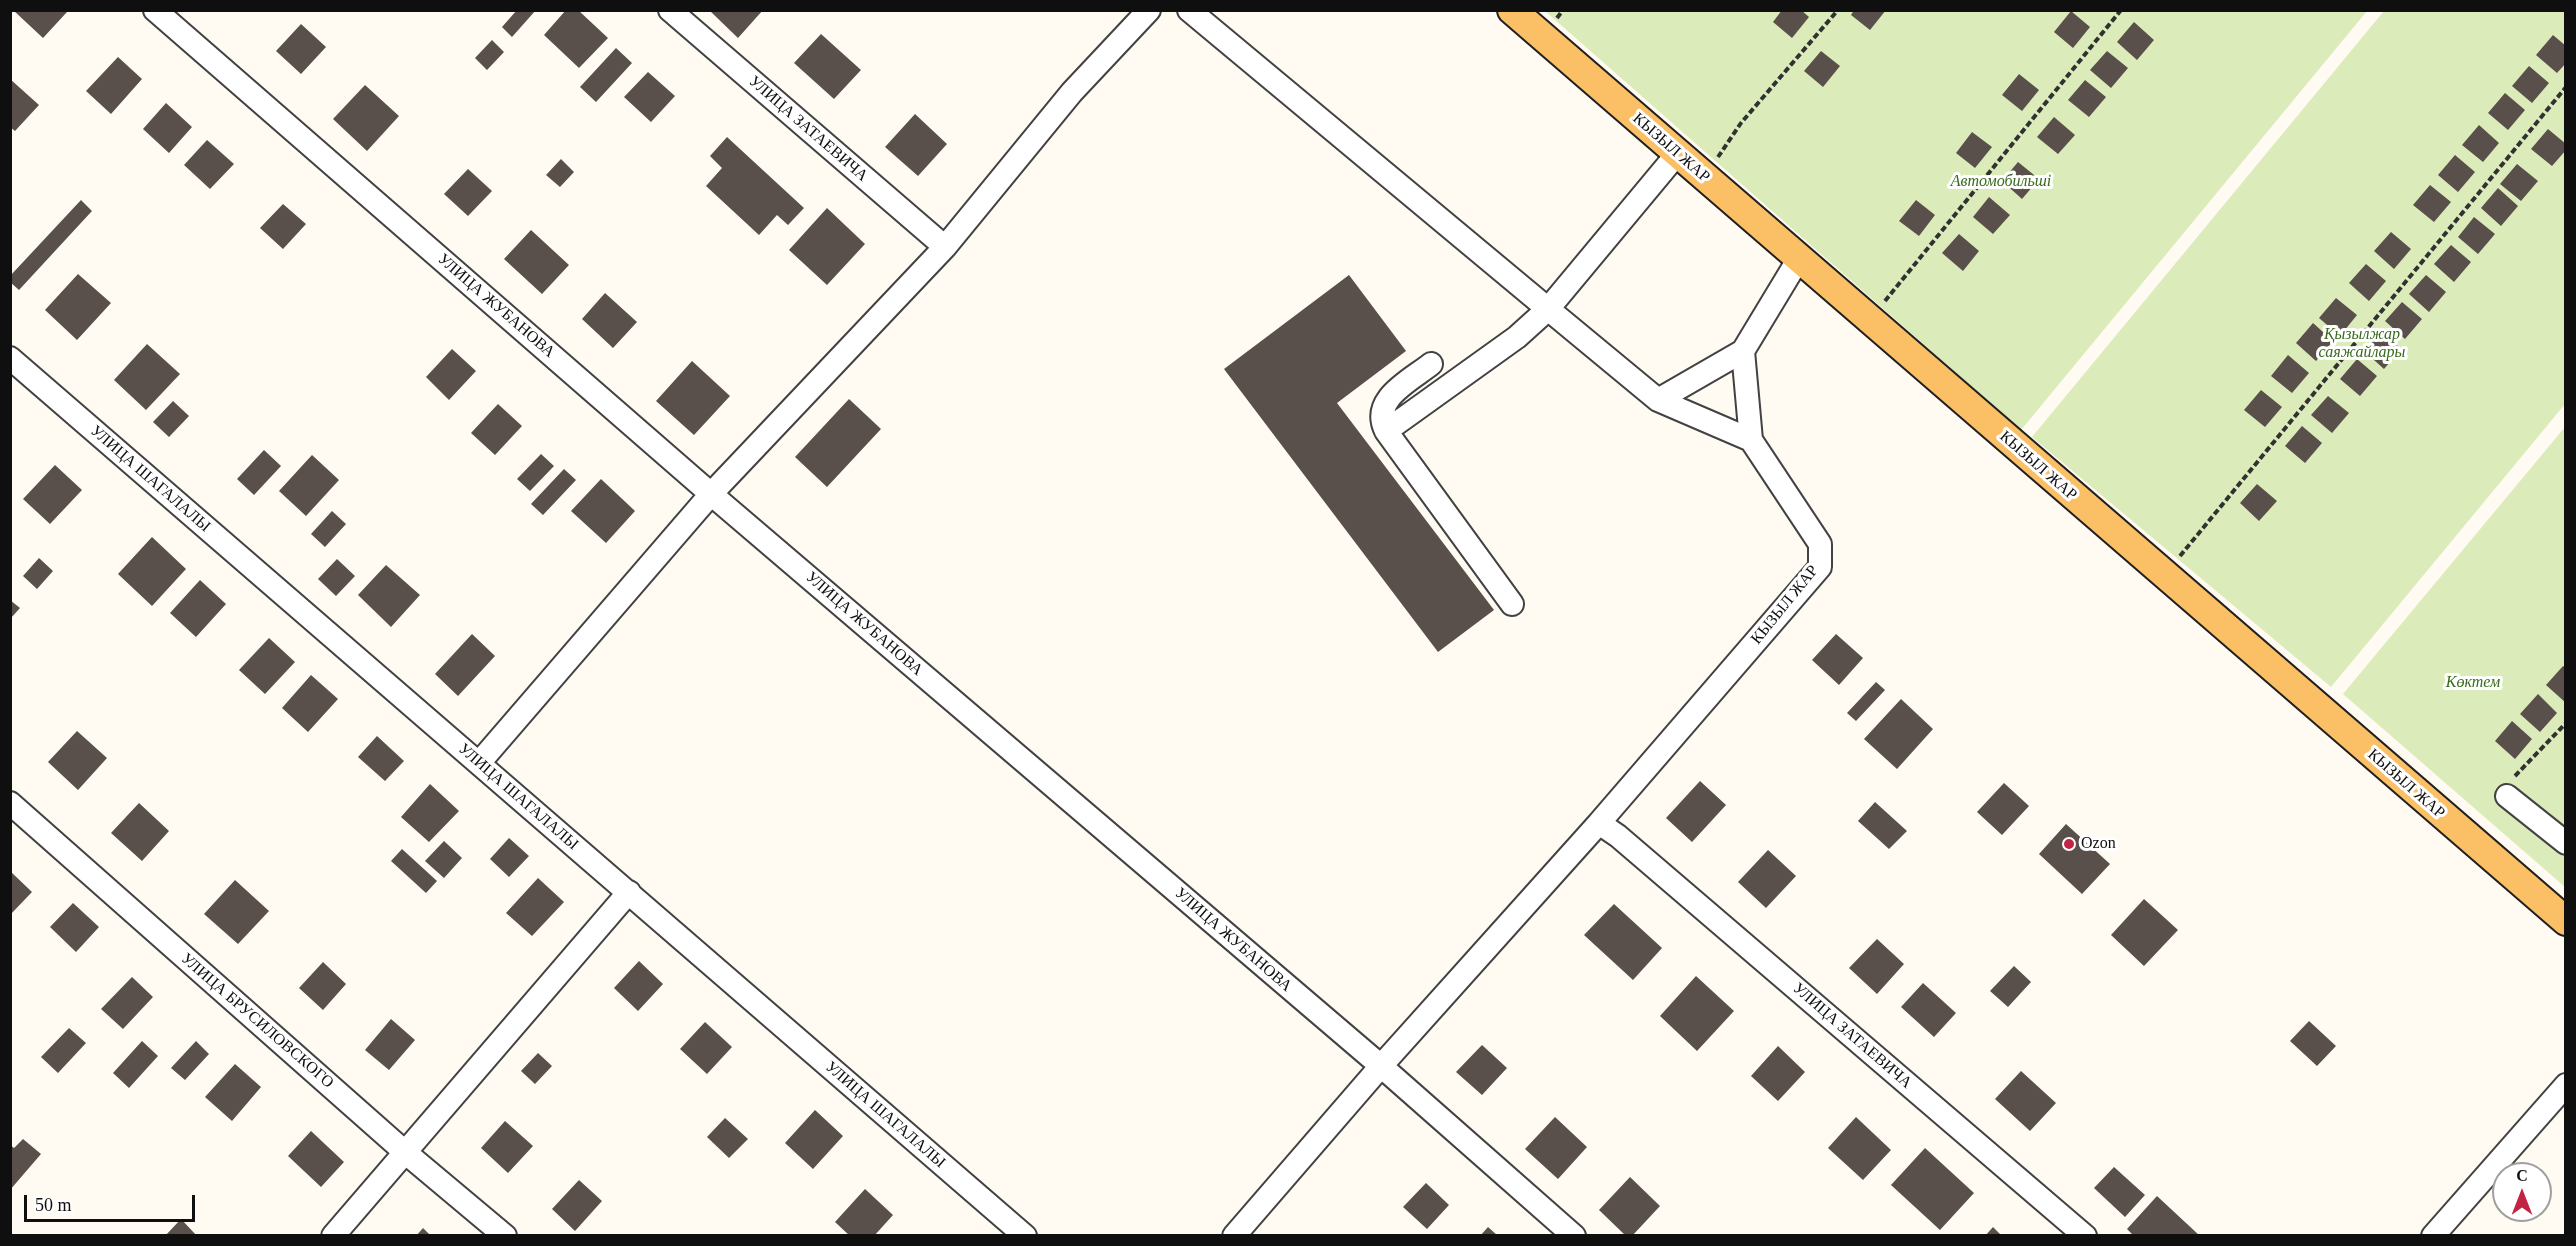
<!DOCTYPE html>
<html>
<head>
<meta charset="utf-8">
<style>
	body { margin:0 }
	#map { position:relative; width:2576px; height:1246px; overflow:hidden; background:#fffaf2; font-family:"Times New Roman",serif }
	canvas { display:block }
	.frame { position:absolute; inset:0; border:12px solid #0f0f0f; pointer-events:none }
	.north { position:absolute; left:2492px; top:1162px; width:60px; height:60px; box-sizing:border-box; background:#fff; border:2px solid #9f9f9f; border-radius:50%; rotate:0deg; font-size:16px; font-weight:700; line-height:24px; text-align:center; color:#0f0f0f }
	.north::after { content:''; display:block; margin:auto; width:21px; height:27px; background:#c32444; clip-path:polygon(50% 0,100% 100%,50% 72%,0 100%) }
	.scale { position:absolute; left:24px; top:1195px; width:171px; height:27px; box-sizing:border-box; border:3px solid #0f0f0f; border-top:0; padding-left:8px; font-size:18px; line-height:21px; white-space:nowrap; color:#0f0f0f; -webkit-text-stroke:4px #fff; paint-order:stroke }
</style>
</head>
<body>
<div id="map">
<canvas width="2576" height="1246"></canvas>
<div class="frame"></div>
<div class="north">С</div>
<div class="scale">50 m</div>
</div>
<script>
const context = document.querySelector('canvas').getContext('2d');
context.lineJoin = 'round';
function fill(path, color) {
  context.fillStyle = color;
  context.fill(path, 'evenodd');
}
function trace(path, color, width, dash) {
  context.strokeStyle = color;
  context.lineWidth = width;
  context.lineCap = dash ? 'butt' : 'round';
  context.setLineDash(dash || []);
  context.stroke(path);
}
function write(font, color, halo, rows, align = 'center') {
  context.font = font + ' "Times New Roman",serif';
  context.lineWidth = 6;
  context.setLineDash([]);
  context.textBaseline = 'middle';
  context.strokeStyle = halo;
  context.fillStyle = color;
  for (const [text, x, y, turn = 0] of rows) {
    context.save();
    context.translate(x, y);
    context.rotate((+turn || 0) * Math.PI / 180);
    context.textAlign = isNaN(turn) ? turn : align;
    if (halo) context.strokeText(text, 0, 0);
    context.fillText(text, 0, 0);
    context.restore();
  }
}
const green = new Path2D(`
	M1545,11H2367L2021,430Z
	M2384,11H2565V404L2331,687L2032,437Z
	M2565,427V887L2343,694Z`);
const building = new Path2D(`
	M13,10H65L67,12L43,38Z
	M517,10H536L512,37L502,27Z
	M566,10H578L608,38L579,68L544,35Z
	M709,10H763L738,38Z
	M1782,10H1801L1809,17L1792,38L1773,22Z
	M1854,10H1886L1870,30L1851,15Z
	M2071,11L2090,27L2073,48L2054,32Z
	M2134,22L2154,40L2137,60L2117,42Z
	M301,24L326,47L301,74L276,51Z
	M821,34L861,70L834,99L794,63Z
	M2553,35L2566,46V63L2557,73L2536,55Z
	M492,40L504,52L487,70L475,58Z
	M616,48L632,63L596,102L580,87Z
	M1821,51L1840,66L1823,87L1804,71Z
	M2107,51L2128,68L2111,88L2090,70Z
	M118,57L142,79L111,114L86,91Z
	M2529,66L2549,83L2532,103L2512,86Z
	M648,72L675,96L651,122L624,97Z
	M2019,74L2039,90L2022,111L2002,95Z
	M10,79L39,105L15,131L10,127Z
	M2085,80L2106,97L2089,117L2068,100Z
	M365,85L399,116L367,151L333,119Z
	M2505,93L2525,110L2508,130L2488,113Z
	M166,103L192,127L169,153L143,129Z
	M915,114L947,144L918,176L885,147Z
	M2054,117L2075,135L2058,154L2037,137Z
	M2479,125L2499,143L2483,162L2462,145Z
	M2548,129L2566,144V150L2552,166L2531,149Z
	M1972,132L1992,147L1975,168L1956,153Z
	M727,137L804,208L788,225L777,215L759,235L706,186L722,168L710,156Z
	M207,140L234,164L210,189L184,165Z
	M2455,155L2475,172L2458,192L2438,175Z
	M561,159L574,172L560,187L546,175Z
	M2018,162L2039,179L2022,199L2002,181Z
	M2517,164L2538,181L2521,201L2500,184Z
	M468,169L492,191L468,216L444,194Z
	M2430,185L2451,202L2434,222L2413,205Z
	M2498,188L2518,206L2501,226L2481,208Z
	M1989,197L2010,215L1993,234L1973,217Z
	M81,200L92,211L19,290L10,282V276Z
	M1916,200L1935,215L1919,236L1899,221Z
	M283,204L306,224L283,249L260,228Z
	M827,208L865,244L827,285L789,250Z
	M2474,217L2495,234L2478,254L2458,237Z
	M531,230L569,265L542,294L504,259Z
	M2391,232L2411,249L2394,269L2374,251Z
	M1959,234L1979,251L1963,271L1942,253Z
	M2451,245L2471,262L2454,282L2434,264Z
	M2366,264L2386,281L2369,301L2349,283Z
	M78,274L111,303L77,340L45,310Z
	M1349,275L1406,351L1337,403L1494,610L1438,652L1224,369Z
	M2426,275L2446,292L2429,312L2409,294Z
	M605,293L637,322L613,348L582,319Z
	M2336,298L2357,315L2340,336L2319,318Z
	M2402,302L2422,319L2405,339L2385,321Z
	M2313,323L2333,341L2316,361L2296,343Z
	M2381,331L2401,349L2384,369L2364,351Z
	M147,344L180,374L146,410L114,380Z
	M452,349L476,371L449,400L426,377Z
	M2288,355L2309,373L2292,393L2271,376Z
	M2357,359L2377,376L2360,396L2340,379Z
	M692,361L730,396L694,435L656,401Z
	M2261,390L2282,407L2265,427L2244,410Z
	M2328,396L2349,413L2332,433L2311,415Z
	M849,399L881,429L827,487L795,457Z
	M173,401L189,416L169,437L153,422Z
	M498,404L522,426L495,455L471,433Z
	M2302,426L2322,443L2305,463L2285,446Z
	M264,450L281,466L254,495L237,479Z
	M541,454L554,466L530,491L517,479Z
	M312,455L339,480L306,516L279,491Z
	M55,465L82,490L50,524L23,499Z
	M564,469L576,480L543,515L531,504Z
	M601,479L635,511L606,543L571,511Z
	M2257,484L2277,501L2259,521L2240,503Z
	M332,511L346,524L325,547L311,534Z
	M152,537L186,569L152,606L118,574Z
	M39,558L53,571L37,589L23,576Z
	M337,559L355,576L336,596L318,579Z
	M386,565L420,595L391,627L358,595Z
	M200,580L226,604L196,637L170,613Z
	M10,600L20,608L10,619Z
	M472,634L495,656L458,696L435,674Z
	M1836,634L1863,658L1839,685L1812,660Z
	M269,638L295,662L265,694L239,670Z
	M2563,666L2566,668V703L2546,685Z
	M311,675L338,699L308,732L282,708Z
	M1876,682L1885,690L1856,721L1847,713Z
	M2538,694L2557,713L2540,732L2520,714Z
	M1901,699L1933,729L1897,769L1864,739Z
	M2512,721L2532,739L2515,759L2495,741Z
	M77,731L107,758L78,790L48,762Z
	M377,736L404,761L385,781L358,757Z
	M1700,781L1726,805L1692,842L1666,818Z
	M2004,783L2029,806L2002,835L1977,812Z
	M430,784L459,811L429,842L401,817Z
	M1875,802L1907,831L1889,849L1858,821Z
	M139,803L169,831L142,861L111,833Z
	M2066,824L2110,864L2082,894L2039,854Z
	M509,838L529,856L509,877L490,859Z
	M444,841L462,858L444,878L425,861Z
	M402,849L437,881L426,893L391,861Z
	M1768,850L1796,876L1766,908L1738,882Z
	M10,871L32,892L10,915Z
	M538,878L564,902L532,936L506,913Z
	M235,880L269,911L238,944L204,914Z
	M2144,899L2178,930L2144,966L2111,935Z
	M73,903L99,927L76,952L50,927Z
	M1614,904L1662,948L1633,980L1584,935Z
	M1877,939L1904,964L1877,994L1849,968Z
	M639,961L663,984L638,1011L614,988Z
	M323,962L346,984L323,1010L299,988Z
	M2014,966L2031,982L2008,1007L1990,991Z
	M1696,976L1734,1011L1697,1051L1660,1016Z
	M132,977L153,997L123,1029L101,1009Z
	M1923,983L1956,1013L1934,1037L1901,1007Z
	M391,1019L415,1040L389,1070L365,1050Z
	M2309,1021L2336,1046L2317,1066L2290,1041Z
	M705,1022L732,1047L707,1074L680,1049Z
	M69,1028L86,1043L58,1073L41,1057Z
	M142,1041L158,1056L129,1088L113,1073Z
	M196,1041L209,1054L185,1080L171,1068Z
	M1482,1045L1507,1068L1482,1095L1456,1072Z
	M1778,1046L1805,1072L1778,1101L1751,1076Z
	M538,1053L552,1066L535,1084L521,1071Z
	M235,1064L261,1087L232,1121L205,1097Z
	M2021,1071L2056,1103L2030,1131L1995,1099Z
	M815,1110L843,1136L813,1169L785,1143Z
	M1555,1117L1587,1147L1558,1179L1525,1149Z
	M1856,1117L1891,1150L1863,1180L1828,1148Z
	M725,1118L748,1139L729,1158L707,1137Z
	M505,1121L533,1146L508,1173L481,1148Z
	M311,1131L344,1162L321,1187L288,1156Z
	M23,1139L41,1154L10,1190V1145L14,1148Z
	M1925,1148L1974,1193L1940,1230L1891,1185Z
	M2114,1167L2145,1195L2125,1217L2094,1188Z
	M1630,1177L1660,1206L1632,1236H1626L1599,1210Z
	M579,1180L602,1201L575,1231L552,1209Z
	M1426,1183L1449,1205L1427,1229L1403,1207Z
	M865,1189L893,1215L874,1236H850L835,1222Z
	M2157,1196L2200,1236H2134L2127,1229Z
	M181,1219L197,1236H165Z
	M1488,1227L1498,1236H1480Z
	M1993,1227L2002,1236H1985Z
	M423,1228L431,1236H416Z`);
const path = new Path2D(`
	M1557,18L1563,10
	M1718,157L1741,123L1838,10
	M1885,301L2121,10
	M2180,556L2566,87
	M2515,776L2566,723`);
const minor = new Path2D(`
	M155,10L711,494L1381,1066L1574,1236
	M670,10L945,247
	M1189,10L1548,309L1677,154
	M10,358L1025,1236
	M1431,364C1410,381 1370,399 1386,431L1517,337L1548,309L1658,400L1751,440
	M1658,400L1743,351
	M1386,431L1512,604
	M479,763L711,494L945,247L1072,92L1149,10
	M2507,796L2566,843
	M10,803L406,1153L505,1236
	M1599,823L1820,567V544L1751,440L1743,351L1798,260
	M333,1236L629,892
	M1234,1236L1381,1066L1599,823L1618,836L2085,1236
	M2433,1236L2566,1085`);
const major = new Path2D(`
	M1512,10L2566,921`);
const markers = [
	[2069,844,6,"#c32444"]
];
const streetNames = [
	["УЛИЦА ЗАТАЕВИЧА",808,129,41],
	["КЫЗЫЛ ЖАР",1671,148,41],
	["УЛИЦА ЖУБАНОВА",496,306,41],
	["КЫЗЫЛ ЖАР",2038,466,41],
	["УЛИЦА ШАГАЛАЛЫ",150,479,41],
	["КЫЗЫЛ ЖАР",1785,605,-51],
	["УЛИЦА ЖУБАНОВА",864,624,41],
	["КЫЗЫЛ ЖАР",2406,784,41],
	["УЛИЦА ШАГАЛАЛЫ",518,797,41],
	["УЛИЦА ЖУБАНОВА",1233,940,41],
	["УЛИЦА БРУСИЛОВСКОГО",257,1021,41],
	["УЛИЦА ЗАТАЕВИЧА",1852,1036,41],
	["УЛИЦА ШАГАЛАЛЫ",885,1115,41]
];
const parkNames = [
	["Автомобильші",2001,182],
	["Қызылжар",2362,335],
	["саяжайлары",2362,353],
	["Көктем",2473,683]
];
const poiNames = [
	["Ozon",2081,844]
];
fill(green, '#dbebba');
fill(building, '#594f4b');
trace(minor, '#424242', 26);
trace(major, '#202020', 32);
trace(path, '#313131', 4, [6, 3]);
trace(minor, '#fff', 22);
trace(major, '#fbc066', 28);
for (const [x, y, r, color] of markers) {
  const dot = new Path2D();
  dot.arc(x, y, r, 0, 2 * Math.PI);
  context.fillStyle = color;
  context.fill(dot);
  trace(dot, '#fff', 2);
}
write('16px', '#0f0f0f', '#fff', streetNames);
write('italic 16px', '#396a1d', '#fff', parkNames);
write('16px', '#0f0f0f', '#fff', poiNames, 'left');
</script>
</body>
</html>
